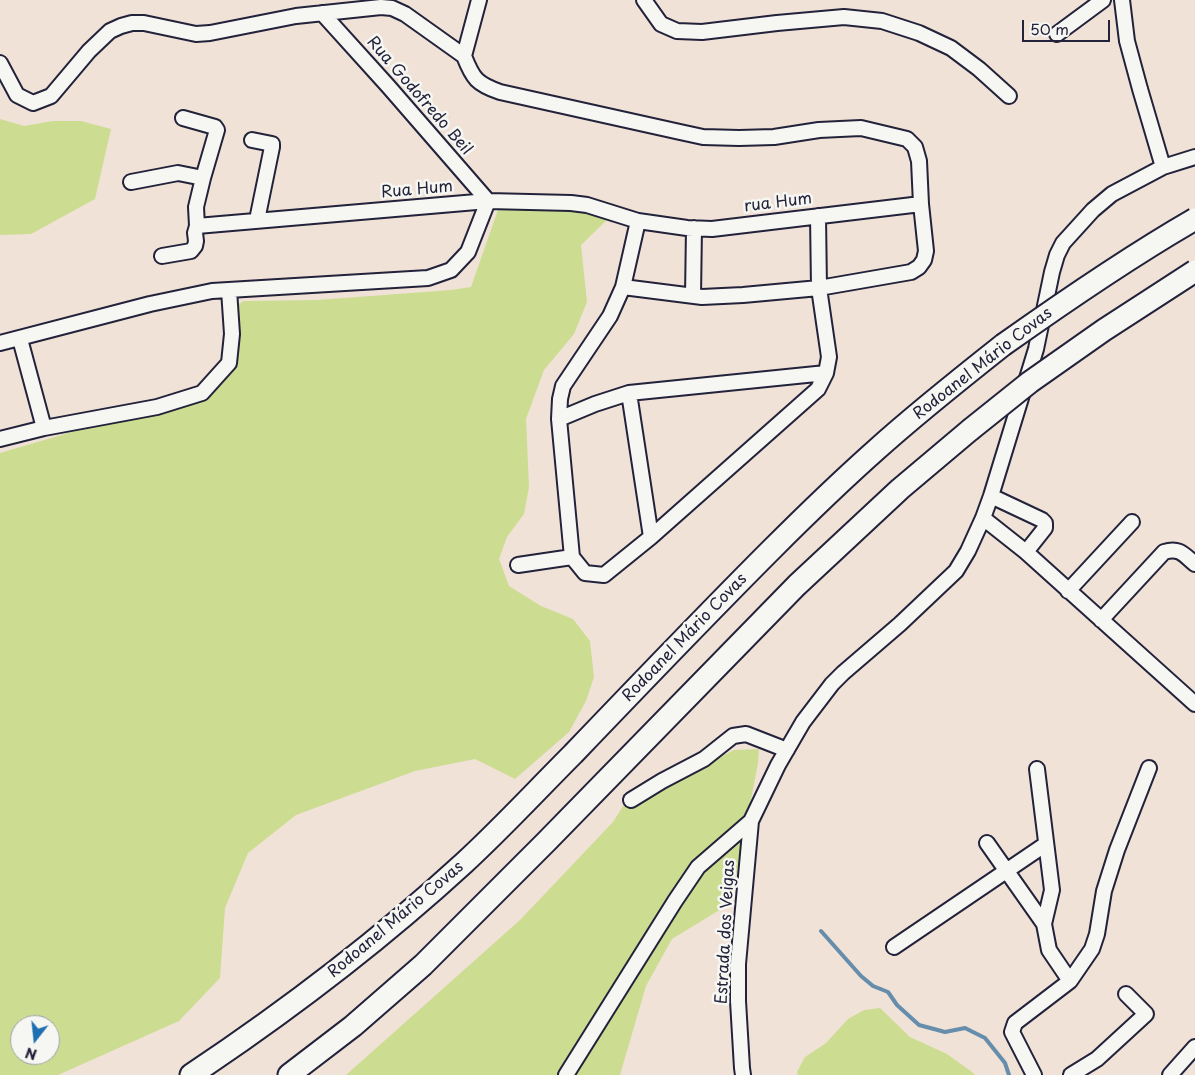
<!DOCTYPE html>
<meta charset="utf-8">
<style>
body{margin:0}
#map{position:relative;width:1195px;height:1075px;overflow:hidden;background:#f0e2d6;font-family:"Playpen Sans",sans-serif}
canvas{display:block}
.north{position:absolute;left:10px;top:1015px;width:50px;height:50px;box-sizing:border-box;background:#f6f6f2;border:1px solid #a1a1a9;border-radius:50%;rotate:196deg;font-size:14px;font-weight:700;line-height:20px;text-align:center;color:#22223b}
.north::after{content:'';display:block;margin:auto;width:18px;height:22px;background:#1f6fb2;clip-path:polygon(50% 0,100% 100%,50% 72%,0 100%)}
.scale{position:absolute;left:1022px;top:20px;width:88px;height:22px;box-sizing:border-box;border:2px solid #22223b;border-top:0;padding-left:6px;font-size:15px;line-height:18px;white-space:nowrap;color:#22223b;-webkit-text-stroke:4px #f6f6f2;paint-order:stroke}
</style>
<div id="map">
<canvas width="1195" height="1075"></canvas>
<div class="north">N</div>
<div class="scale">50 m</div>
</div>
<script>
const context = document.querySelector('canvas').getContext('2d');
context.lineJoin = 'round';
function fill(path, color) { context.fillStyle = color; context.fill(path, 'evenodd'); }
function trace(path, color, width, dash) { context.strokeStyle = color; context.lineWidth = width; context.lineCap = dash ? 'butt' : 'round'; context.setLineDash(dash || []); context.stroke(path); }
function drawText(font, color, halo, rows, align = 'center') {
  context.font = font + ' "Playpen Sans",sans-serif'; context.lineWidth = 5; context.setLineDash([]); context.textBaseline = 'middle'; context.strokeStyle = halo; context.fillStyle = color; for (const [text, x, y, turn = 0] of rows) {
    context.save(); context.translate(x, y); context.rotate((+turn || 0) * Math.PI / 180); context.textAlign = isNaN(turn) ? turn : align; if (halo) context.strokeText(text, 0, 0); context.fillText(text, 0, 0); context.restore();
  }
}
fill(new Path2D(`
 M0,119L24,126L53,121H81L111,129L95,199L31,234L0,235Z
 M500,204L570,205L611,216L581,245L587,302L574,334L544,370L526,419L529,487L524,514L507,537L499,559L509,586L541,606L573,619L590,641L594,677L586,701L569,732L515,779L475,759L415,771L296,815L248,853L225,908L220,978L179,1021L58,1075H0V453L150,409L202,393L229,363L230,309L244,301L317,300L451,290L471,287ZM20,1025H50V1055H20Z
 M759,749L758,763L731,903L672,939L646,986L620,1075H346L520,920L613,822L623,806L734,750Z
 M880,1008L910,1037L947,1054L972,1072L975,1075H798L797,1072L805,1057L826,1043L848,1019L864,1010Z`), '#ccdd92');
trace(new Path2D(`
 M821,931L861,976L873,986L888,992L897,1005L919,1025L945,1032L965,1028L985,1038L1005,1063L1009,1075`), '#668dab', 4);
const minor = new Path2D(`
 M644,0L661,24L677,31L702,32L777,23L844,17L882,21L919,33L951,48L979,69L1009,96
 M1122,0L1127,41L1140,89L1163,167
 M1057,34L1103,0
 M464,56C473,79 477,84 500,92L680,132L703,137L739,138L774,137L819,130L861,128L907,139L915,147L919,161L921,204L926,251L924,260L919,267L911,272L819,288L743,295L702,297L623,287
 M464,56L479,0
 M0,63L17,95L33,103L51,96L89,51L110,31L121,26L132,23H144L196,34L210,33L296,16L381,7L392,8L405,14L464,56
 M252,140L272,144V147L257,220
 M131,182L178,173L203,178L217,130L215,127L183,118
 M638,221L623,287L610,316L563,386L560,399L559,419L572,557L585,573L604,575L651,537L818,389L826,373L829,357L819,288L818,216
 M197,226L488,201L571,203L587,205L638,221L687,228L712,229L921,204
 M162,256L191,251L195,246L196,241L195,233L197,226L196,207L203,178
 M693,296L694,228
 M0,343L150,304L212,291L428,278L451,270L468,252L488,201L388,86L322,13
 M629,393L651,537
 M559,419L595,404L629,393L826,373
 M44,428L157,407L202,393L229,363L232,334L229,290
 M0,439L44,428L20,339
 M991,496L1042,520L1045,523V528L1026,552
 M983,518L1026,552L1195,704
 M518,565L572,557
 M1068,591L1132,522
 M1101,620L1164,552C1180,547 1184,555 1195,564
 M1037,769L1052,890L1044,924L1049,950L1070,981
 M631,800L662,781L704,759L733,736L746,734L787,750
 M987,843L1044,924
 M894,947L1046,844
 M566,1075L675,901L698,867L751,821L778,765L803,722L832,684L843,673L900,624L956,571L968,551L983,518L991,496L1036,349L1052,272L1057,255L1063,243L1093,210L1112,194L1163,167L1195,157
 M743,1075L742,1068L738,1001V964L751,821
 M1034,1075L1012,1032L1015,1023L1070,981L1092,949L1097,934L1104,891L1117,850L1149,768
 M1071,1075L1097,1059L1146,1014L1126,994
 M1170,1075L1195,1047`);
const highway = new Path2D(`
 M191,1075C287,1011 379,941 464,863C502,828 537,790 573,754C639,685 705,616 772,549C806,515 840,482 876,450C917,413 960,379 1003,345
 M289,1075L353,1026L423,965L547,841L797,585L900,489L970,430`);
trace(minor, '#22223b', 18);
trace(highway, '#22223b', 25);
trace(minor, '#f6f6f2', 14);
trace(highway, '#f6f6f2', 21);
const highwayBridge = new Path2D(`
 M1003,345C1065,301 1129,257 1195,219
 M970,430L1030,382L1104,330L1195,271`);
trace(highwayBridge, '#22223b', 25, []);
trace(highwayBridge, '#f6f6f2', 21);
drawText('16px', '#22223b', '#f6f6f2', [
 ["Rua Godofredo Beil",419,96,49],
 ["Rua Hum",417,190,-5],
 ["rua Hum",778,203,-7],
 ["Rodoanel Mário Covas",983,364,-38],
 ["Rodoanel Mário Covas",685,638,-46],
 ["Rodoanel Mário Covas",396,920,-40],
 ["Estrada dos Veigas",726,932,-87]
]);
</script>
